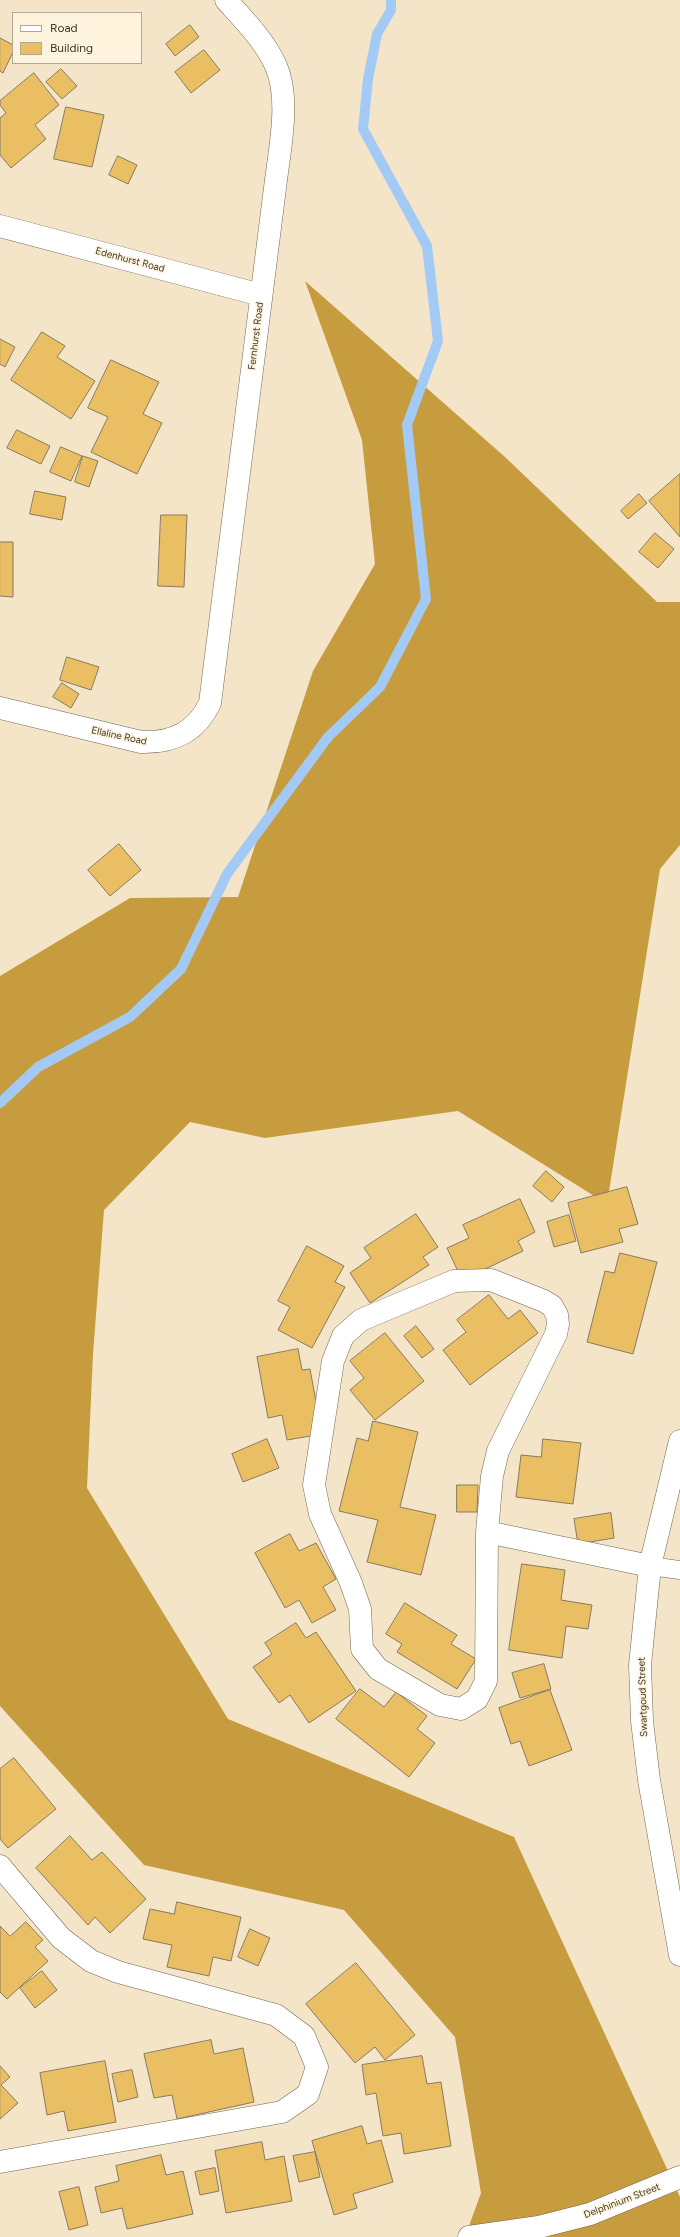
<!DOCTYPE html>
<style>
body{margin:0}
#map{position:relative;width:680px;height:2237px;overflow:hidden;background:#f4e5c9;font-family:Figtree,sans-serif}
canvas{display:block}
.legend{position:absolute;left:12px;top:12px;width:130px;height:52px;box-sizing:border-box;background:#fef3dc;border:1px solid #b1a896;margin:0;padding:5px 7px;list-style:none;font-size:12px;color:#3d372c}
.legend li{display:flex;align-items:center;gap:8px;height:20px}
.legend b{width:20px;border:1px solid #b1a896}
</style>
<div id="map">
<canvas width="680" height="2237"></canvas>
<ul class="legend">
<li><b style="height:5px;background:#fff"></b>Road</li>
<li><b style="height:11px;background:#eabe62"></b>Building</li>
</ul>
</div>
<script>
const context = document.querySelector('canvas').getContext('2d');
context.lineJoin = 'round';
function fill(path, color) { context.fillStyle = color; context.fill(path, 'evenodd'); }
function trace(path, color, width, dash) { context.strokeStyle = color; context.lineWidth = width; context.lineCap = dash ? 'butt' : 'round'; context.setLineDash(dash || []); context.stroke(path); }
function drawText(font, color, halo, rows, align = 'center') {
  context.font = font + ' Figtree,sans-serif'; context.lineWidth = 3; context.setLineDash([]); context.textBaseline = 'middle'; context.strokeStyle = halo; context.fillStyle = color; for (const [text, x, y, turn = 0] of rows) {
    context.save(); context.translate(x, y); context.rotate((+turn || 0) * Math.PI / 180); context.textAlign = isNaN(turn) ? turn : align; if (halo) context.strokeText(text, 0, 0); context.fillText(text, 0, 0); context.restore();
  }
}
fill(new Path2D(`
 M305,281L505,457L657,602H680V845L660,869L607,1204L458,1111L265,1138L190,1122L104,1210L93,1354L87,1488L228,1719L514,1837L680,2197V2237H465L481,2193L455,2037L344,1910L144,1865L0,1706V976L130,898L238,897L313,671L375,564L362,440Z`), '#c79c3e');
trace(new Path2D(`
 M0,1103L38,1067L130,1017L181,969L227,874L328,737L380,687L426,599L407,425L438,341L427,246L363,129L368,79L377,34L391,10V0`), '#a2caf4', 10);
const building = new Path2D(`
 M190,25L199,37L175,56L166,44Z
 M0,38L13,45V52L3,73L0,71Z
 M204,50L220,70L191,93L175,72Z
 M61,69L77,86L62,99L46,82Z
 M34,73L59,105L35,125L46,139L11,168L0,155V118L6,113L0,105V101Z
 M66,107L104,115L92,167L54,159Z
 M118,156L137,165L128,184L109,175Z
 M42,332L65,346L57,357L95,381L71,419L11,380Z
 M0,339L15,347L5,367L0,364Z
 M111,360L159,382L143,414L162,423L137,474L91,452L108,417L88,408Z
 M17,430L50,446L41,464L7,448Z
 M61,447L82,456L71,481L50,472Z
 M83,456L98,461L89,487L75,482Z
 M680,474V537L649,501Z
 M35,491L66,497L62,520L30,514Z
 M639,494L647,503L628,519L621,511Z
 M161,515H187L184,587L158,586Z
 M655,533L674,549L658,568L639,552Z
 M0,542H13V597L0,596Z
 M67,657L99,667L91,690L60,680Z
 M62,683L79,694L71,708L53,697Z
 M119,844L141,870L110,896L88,870Z
 M546,1171L564,1187L552,1202L533,1186Z
 M627,1187L638,1224L619,1229L623,1242L581,1253L568,1203Z
 M520,1199L535,1232L518,1241L523,1251L462,1280L447,1248L469,1238L463,1225Z
 M416,1214L438,1247L423,1257L429,1265L370,1303L350,1273L371,1258L364,1248Z
 M569,1215L576,1241L554,1247L547,1222Z
 M307,1246L344,1266L335,1282L345,1287L312,1348L278,1330L290,1307L278,1301Z
 M620,1253L657,1262L633,1354L587,1342L605,1271L614,1273Z
 M489,1295L508,1319L520,1310L538,1333L470,1385L443,1350L466,1332L457,1320Z
 M416,1326L434,1349L422,1358L404,1336Z
 M385,1333L424,1381L375,1420L350,1390L364,1378L350,1361Z
 M298,1349L302,1370L310,1369L322,1434L287,1440L282,1415L268,1418L257,1357Z
 M373,1421L418,1432L400,1507L436,1515L421,1575L367,1562L378,1520L339,1511L357,1438L368,1441Z
 M267,1439L279,1468L243,1482L232,1454Z
 M543,1439L581,1443L573,1504L516,1497L521,1455L541,1457Z
 M457,1485H478L477,1512H457Z
 M611,1513L614,1538L578,1544L574,1519Z
 M290,1534L299,1551L316,1543L336,1579L323,1587L336,1610L312,1623L299,1600L285,1608L255,1553Z
 M522,1564L565,1570L561,1600L592,1605L588,1629L566,1626L562,1658L509,1650Z
 M405,1603L457,1635L451,1644L476,1659L457,1689L397,1652L402,1644L386,1634Z
 M296,1623L306,1638L316,1632L356,1691L309,1723L290,1695L279,1703L253,1667L272,1654L265,1643Z
 M544,1664L551,1689L520,1698L512,1673Z
 M360,1689L384,1707L396,1692L427,1716L417,1729L435,1743L409,1777L336,1719Z
 M550,1690L572,1750L529,1766L520,1741L511,1744L499,1708Z
 M14,1758L56,1809L8,1848L0,1839V1769Z
 M70,1836L92,1860L102,1852L146,1899L110,1933L95,1917L88,1925L36,1868Z
 M177,1902L241,1917L231,1961L213,1957L209,1976L167,1967L172,1945L143,1939L150,1909L174,1914Z
 M26,1922L43,1940L35,1947L48,1961L7,1999L0,1992V1926L10,1936Z
 M250,1929L270,1938L258,1966L238,1957Z
 M356,1963L415,2035L385,2060L375,2047L355,2063L306,2004Z
 M42,1971L57,1990L35,2008L20,1988Z
 M211,2040L214,2054L243,2048L254,2102L177,2119L172,2095L154,2098L144,2054Z
 M422,2056L427,2084L441,2082L451,2146L404,2154L401,2133L383,2136L376,2093L366,2095L362,2065Z
 M105,2061L116,2122L68,2131L64,2111L47,2115L40,2073Z
 M0,2066L10,2077L1,2085L18,2103L0,2119Z
 M132,2070L138,2097L118,2102L112,2074Z
 M362,2126L367,2144L381,2140L393,2182L353,2194L357,2208L334,2215L312,2141Z
 M262,2142L265,2160L284,2156L292,2201L226,2213L215,2151Z
 M315,2152L320,2177L299,2182L293,2156Z
 M161,2155L166,2175L183,2171L193,2214L127,2229L122,2208L101,2213L95,2187L119,2181L116,2166Z
 M215,2168L219,2191L200,2195L195,2172Z
 M79,2187L88,2225L69,2230L59,2192Z`);
fill(building, '#eabe62');
trace(building, '#877a61', 1);
const service = new Path2D(`
 M650,1566L680,1570`);
const minor = new Path2D(`
 M0,226L261,295
 M0,708L141,742C172,743 196,733 210,703L275,188C279,152 291,100 276,66C265,41 244,20 226,0
 M487,1532L486,1681L477,1699L461,1709L440,1705L378,1669L362,1649L360,1609L351,1583L320,1514L314,1485L333,1361L343,1336L361,1320L454,1281L491,1280L544,1301L552,1306L557,1315L558,1324L556,1334L498,1451L492,1476L487,1532L650,1566
 M0,1866L61,1938L91,1961L118,1972L276,2015L304,2036L317,2067L308,2094L282,2112L0,2162`);
const tertiary = new Path2D(`
 M680,1441L650,1566L640,1665L642,1721L649,1780L680,1955
 M469,2237L539,2227L590,2214L680,2177`);
trace(service, '#73664e', 19);
trace(minor, '#73664e', 23);
trace(tertiary, '#73664e', 23);
trace(service, '#fff', 18);
trace(minor, '#fff', 22);
trace(tertiary, '#fff', 22);
drawText('10px', '#3d372c', '#fef3dc', [
 ["Edenhurst Road",130,260,15],
 ["Fernhurst Road",256,336,-83],
 ["Ellaline Road",119,736,12],
 ["Swartgoud Street",643,1697,-92],
 ["Delphinium Street",622,2201,-21]
]);
</script>
